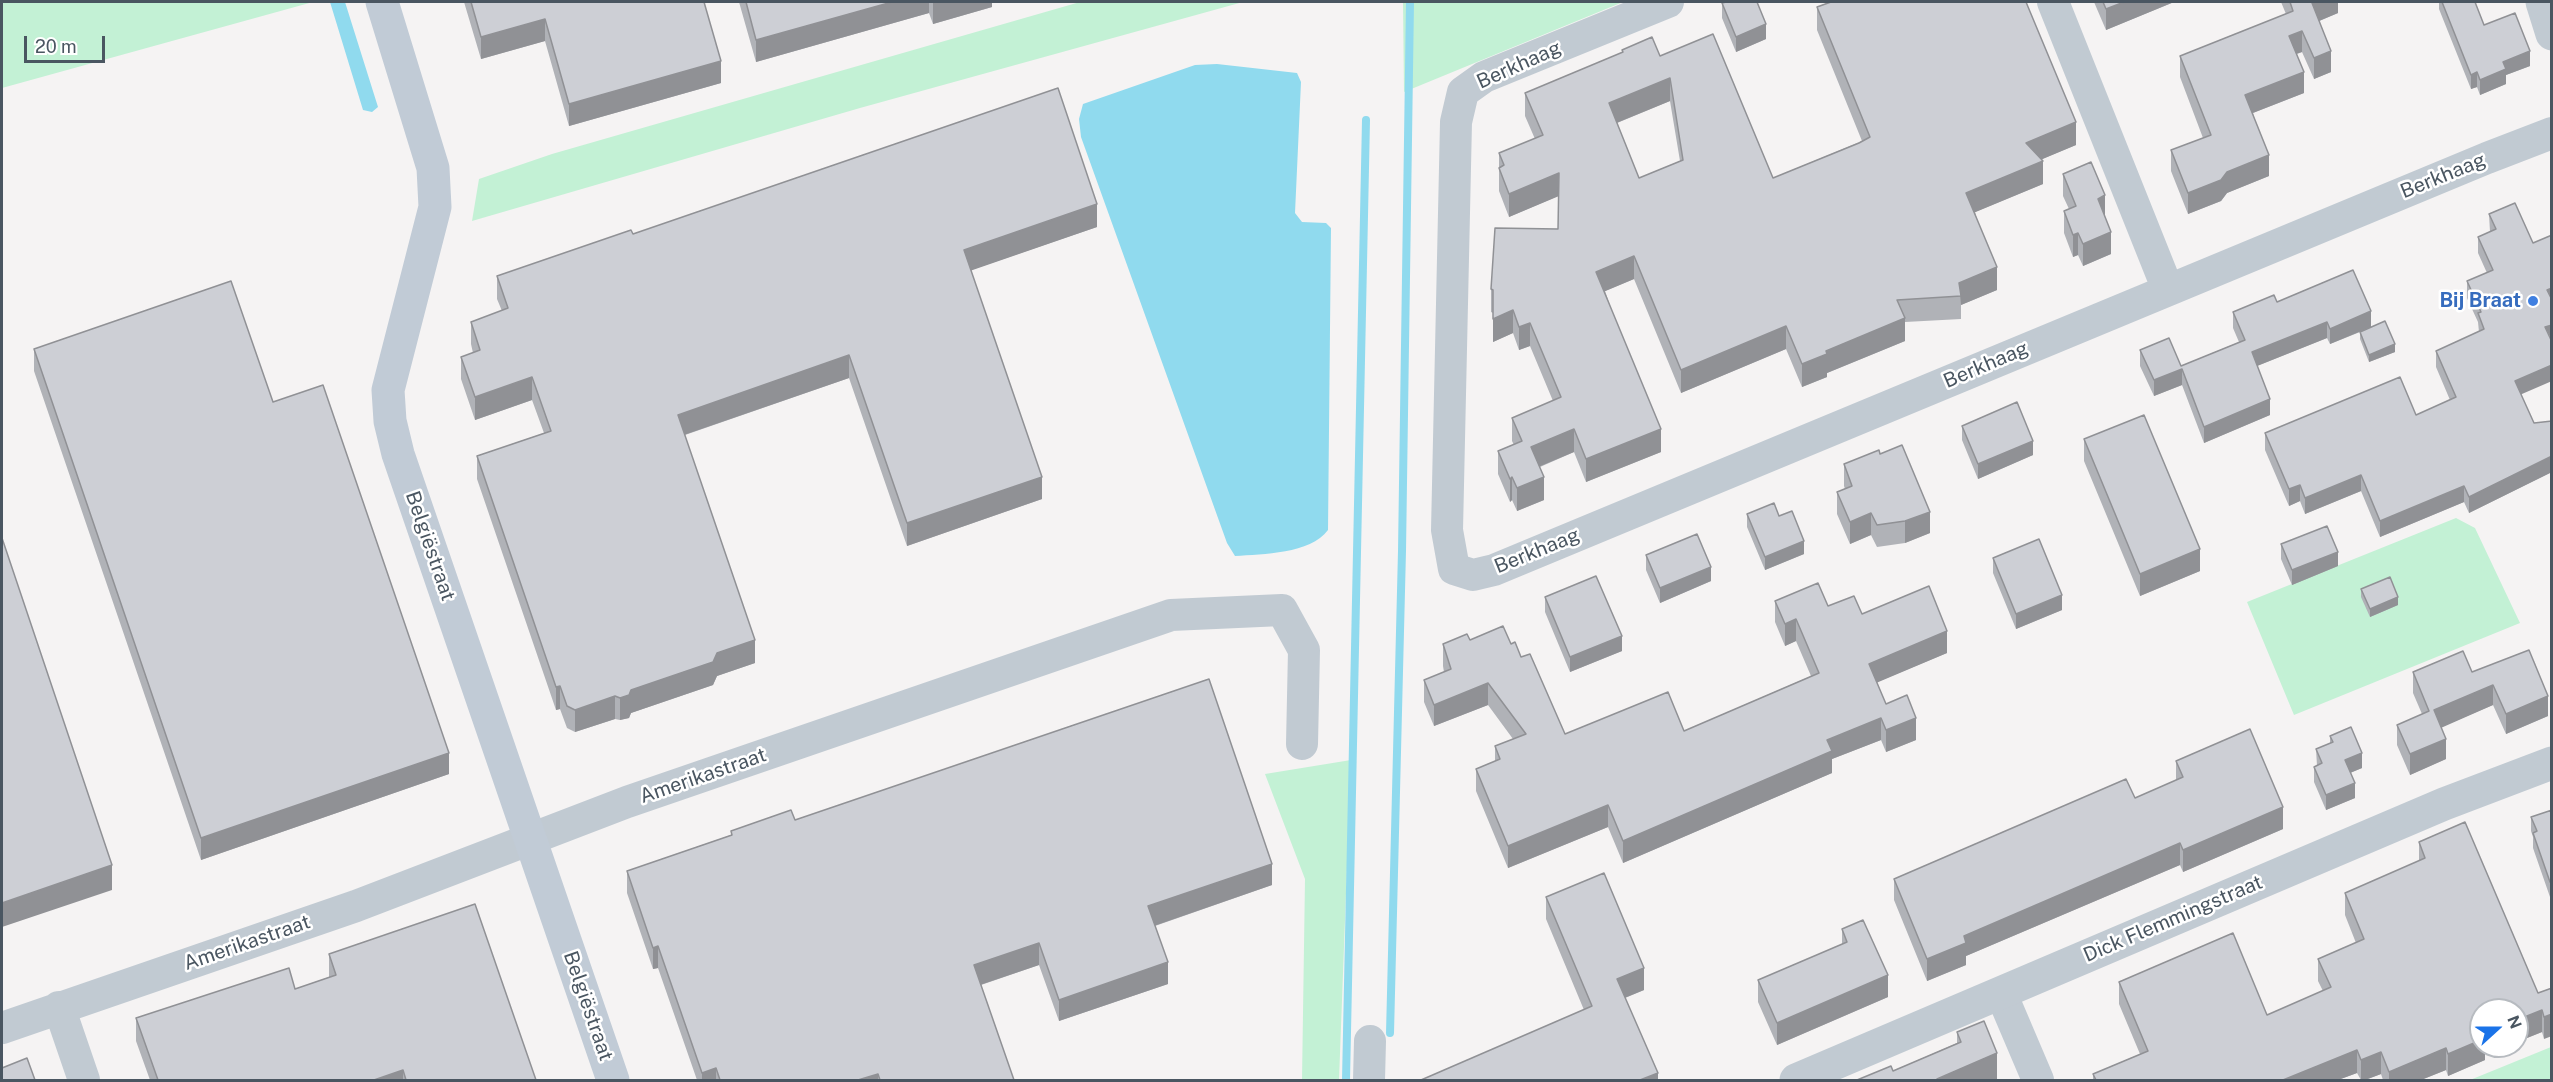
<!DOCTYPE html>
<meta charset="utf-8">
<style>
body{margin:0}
#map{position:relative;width:2553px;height:1082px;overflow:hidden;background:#f5f3f3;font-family:"Public Sans",sans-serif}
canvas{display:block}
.frame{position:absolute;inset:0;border:3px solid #4a5661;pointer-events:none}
.north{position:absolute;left:2469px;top:998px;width:60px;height:60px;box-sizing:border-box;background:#fff;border:2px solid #b7bbc0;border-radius:50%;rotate:69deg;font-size:16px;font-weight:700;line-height:24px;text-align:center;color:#4a5661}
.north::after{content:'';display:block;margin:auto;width:21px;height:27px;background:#1a73e8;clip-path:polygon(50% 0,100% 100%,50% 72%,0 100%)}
.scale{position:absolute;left:24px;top:36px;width:81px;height:27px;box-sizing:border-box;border:3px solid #4a5661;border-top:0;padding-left:8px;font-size:18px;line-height:21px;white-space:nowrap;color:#4a5661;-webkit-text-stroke:4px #fff;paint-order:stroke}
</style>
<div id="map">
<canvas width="2553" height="1082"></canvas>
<div class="frame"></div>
<div class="north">N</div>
<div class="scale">20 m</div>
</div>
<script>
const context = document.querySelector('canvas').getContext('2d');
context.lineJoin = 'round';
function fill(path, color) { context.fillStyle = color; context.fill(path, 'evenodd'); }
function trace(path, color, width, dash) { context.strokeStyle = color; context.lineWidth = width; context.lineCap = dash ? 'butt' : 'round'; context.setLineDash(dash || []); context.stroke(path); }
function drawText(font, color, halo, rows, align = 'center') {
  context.font = font + ' "Public Sans",sans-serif'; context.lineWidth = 5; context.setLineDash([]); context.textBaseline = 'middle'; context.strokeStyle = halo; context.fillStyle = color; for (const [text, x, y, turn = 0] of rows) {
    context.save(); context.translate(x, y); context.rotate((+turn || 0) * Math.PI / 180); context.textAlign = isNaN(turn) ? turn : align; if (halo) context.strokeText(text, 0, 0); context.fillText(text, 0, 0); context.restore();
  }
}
fill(new Path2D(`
 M2,2H313L2,88Z
 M1080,2H1243L860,108L472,221L479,179L552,154Z
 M1403,2H1623L1404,92Z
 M2456,518L2475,528L2520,623L2294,715L2247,602Z
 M1351,760L1339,1080H1302L1305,879L1265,774Z
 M2551,1047V1080H2470Z`), '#c3f1d5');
fill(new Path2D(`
 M330,2H345L378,107L372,112L363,110Z
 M1217,64L1297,73L1301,82L1295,213L1302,222L1326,223L1331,228L1328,530C1310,554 1263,554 1235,556L1227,543L1081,137L1079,119L1083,104L1195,65Z`), '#90daee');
trace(new Path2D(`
 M1390,1033L1402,551L1410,2
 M1346,1080L1366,120`), '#90daee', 8);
trace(new Path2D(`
 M1668,2L1484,77L1463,92L1456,122L1447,530L1454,569L1473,575L1494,570L2487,158L2552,133
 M2053,2L2168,290
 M2001,993L2038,1080
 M59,1007L84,1080
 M2,1028L356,906L627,802L1171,615L1282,610L1304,650L1302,744
 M1369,1080L1370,1041`), '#c1cad2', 32);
trace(new Path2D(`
 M2542,2L2552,34
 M1796,1080L2444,804L2552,763`), '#c1cad2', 33);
trace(new Path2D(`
 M382,2L433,168L435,207L388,390L390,421L398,454L613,1080`), '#c1cbd6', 33);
fill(new Path2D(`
 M464,2H704L721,83L569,126L545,41L481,59Z
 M739,2H992V7L933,24L929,13L756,62Z
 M1827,2H2026L2076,145L2042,159L2043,184L1975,212L1997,290L1961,305V319L1905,322V341L1827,373V377L1802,387L1786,349L1681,393L1634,279L1605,291L1661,452L1586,482L1574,452L1540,467L1544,500L1517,511L1512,500L1510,502L1498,474V451L1514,445L1512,441V418L1553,401L1530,346L1519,350L1513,333L1493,342V313L1491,312V289L1558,229V196L1509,217L1499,191V153L1535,139L1525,116V93L1622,53V50L1660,56L1773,178L1862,141L1817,30V7L1827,3ZM1670,101L1680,161L1639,178L1617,123Z
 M2094,2H2174L2106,30Z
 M2281,2H2338V13L2319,21L2331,72L2314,79L2302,52L2297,54L2304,93L2253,113L2269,176L2227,193L2221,201L2188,214L2171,171V150L2203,138L2180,77V56L2286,14Z
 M2439,2H2475L2484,25L2530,66L2506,75V84L2480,95L2477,87L2471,89L2439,9Z
 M1722,3L1766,39L1736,52L1722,18Z
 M2063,174L2105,217L2111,254L2083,266L2078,255L2073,257L2064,233V211L2069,209L2063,196Z
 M2515,203L2521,395L2534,423L2552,421V472L2469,513L2464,502L2380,537L2361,491L2305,514L2300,501L2289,506L2265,450V433L2416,415L2450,400L2436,367V351L2479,332L2478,322L2467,298V281L2487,273L2478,253V237L2490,232L2489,214Z
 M1097,227L971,270L1042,499L907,546L849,378L685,435L755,663L717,676L713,685L631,713L629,718L620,720L615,719L575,732L567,728L560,709L556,710L477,479V456L544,433L532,400L475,420L461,379V357L473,353L471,344V322L502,311L497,299V276L633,234Z
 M2277,302L2371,327L2395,352L2369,362L2360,339V332L2330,344L2327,338L2257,366L2270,415L2204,443L2182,385L2154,396L2140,366V350L2181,366L2239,342L2233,328V312Z
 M34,349L273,402L449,774L201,860L34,371Z
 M1962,426L2033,455L1978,479L1962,440Z
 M2084,439L2200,571L2140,596L2084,461Z
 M1880,454L1930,533L1905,543L1877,547L1871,535L1850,544L1837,514V492L1845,489L1844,486V464Z
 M1747,514L1779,516L1804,554L1765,570L1747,527Z
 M2281,544L2338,566L2292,585L2281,559Z
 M1646,555L1711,581L1660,603L1646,570Z
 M1993,558L2062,610L2016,629L1993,573Z
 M2361,589L2398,605L2370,617L2361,597Z
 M1545,597L1622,651L1570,672L1545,612Z
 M1775,601L1828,606L1862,614L1947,653L1877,682L1886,704L1916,740L1886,752L1881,740L1832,759V773L1623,863L1608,827L1508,868L1476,791V769L1495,761V746L1513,739L1488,705L1434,726L1424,702V680L1444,672L1443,666V644L1470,640L1511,644L1521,657L1565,734L1684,731L1811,676L1796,641L1785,646L1775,622Z
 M2413,672H2472L2548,716L2506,734L2493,705L2441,727L2446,759L2410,775L2397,745V725L2422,714L2413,693Z
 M2330,736L2362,768L2350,773L2355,798L2326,810L2314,782V767L2317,766L2316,749L2330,744Z
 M2176,761L2283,829L2183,872L2180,865L1966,956V965L1927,981L1894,900V879L2135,798L2176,780Z
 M2552,810L2550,897L2533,848V837L2531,831V817Z
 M795,820L1272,885L1155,926L1168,984L1059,1021L1039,965L981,985L1014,1080H697L658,968L653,969L627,893V871L731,835V831Z
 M2419,842L2538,993L2552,988L2544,1039L2542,1032L2517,1042V1010L2485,1054V1060L2448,1076L2446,1070L2421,1080H2383L2381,1074L2365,1080H2361L2357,1073L2338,1080H2093V1074L2140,1054L2119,1004V982L2267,1015L2323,991L2318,981V959L2356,943L2345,915V893L2419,861Z
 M1546,897L1644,990L1625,998L1658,1080L1584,1010L1546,919Z
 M1842,929L1888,997L1777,1045L1758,1002V980L1842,945Z
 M329,954L536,1080H150L136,1041V1018L295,989L329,977Z
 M1957,1032L1997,1080L1893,1071L1957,1043Z`), '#b0b2b7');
fill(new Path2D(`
 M892,2H929V13L756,62V40Z
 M933,2H992V7L933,24Z
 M2124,2H2174L2106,30V9Z
 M2316,2H2338V13L2312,24V3Z
 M545,19V41L481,59V37Z
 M1766,24V39L1736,52V37Z
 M2302,31V52L2289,56V36Z
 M2331,51V72L2314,79V58Z
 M2530,51V66L2506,75V84L2480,95V80L2503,62Z
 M721,61V83L569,126V104Z
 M2304,72V93L2245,116V95Z
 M2477,72V87L2471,89V75Z
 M1670,78V101L1609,126V103Z
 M2076,122V145L2026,166V143Z
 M2269,155V176L2227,193L2221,201L2188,214V193L2227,172Z
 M2043,161V184L1966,216V193Z
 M1559,173V196L1509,217V194Z
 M2105,195V217L2098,199Z
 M1097,204V227L964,273V250Z
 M2111,232V254L2083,266V244Z
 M2078,233V255L2073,257V235Z
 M1634,256V279L1596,295V272Z
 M1997,267V290L1961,305L1959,283Z
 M2552,288V304L2547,290Z
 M1513,310V333L1493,342V319Z
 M2371,311V327L2330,344V329Z
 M1905,318V341L1827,373V377L1802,387V364L1826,351Z
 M2327,322V338L2252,368V352Z
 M1530,323V346L1519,350V327Z
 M2552,325V341L2545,327Z
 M1786,326V349L1681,393V370Z
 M2395,344V352L2369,362V355Z
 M849,355V378L678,437V415Z
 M2552,365V381L2515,397V381Z
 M2182,369V385L2154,396V380Z
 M532,377V400L475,420V397Z
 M2270,399V415L2204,443V427Z
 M1574,429V452L1531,470V447Z
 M1661,429V452L1586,482V459Z
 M2033,441V455L1978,479V464Z
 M2552,456V472L2469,513V497Z
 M2361,475V491L2305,514V498Z
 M1042,477V499L907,546V523Z
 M1512,477V500L1510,502V479Z
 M1544,477V500L1517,511V488Z
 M2300,485V501L2289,506V489Z
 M2464,486V502L2380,537V521Z
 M1930,512V533L1905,543V521Z
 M1871,513V535L1850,544V522Z
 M1804,541V554L1765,570V557Z
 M2200,549V571L2140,596V574Z
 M2338,552V566L2292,585V570Z
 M1711,567V581L1660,603V588Z
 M2062,595V610L2016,629V614Z
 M2398,597V605L2370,617V609Z
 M1796,619V641L1785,646V624Z
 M1947,631V653L1869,686V664Z
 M1622,636V651L1570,672V657Z
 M755,640V663L717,676L713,685L631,713L629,718L620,720V698L631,690L717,653Z
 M1488,683V705L1434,726V705Z
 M2493,685V705L2434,731V710Z
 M560,686V709L556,710V687Z
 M615,696V719L575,732V710Z
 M2548,696V716L2506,734V714Z
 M1881,718V740L1832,759V773L1623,863V841L1827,740Z
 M1916,718V740L1886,752V730Z
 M2446,739V759L2410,775V754Z
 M449,753V774L201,860V838Z
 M2362,753V768L2345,775V760Z
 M2355,783V798L2326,810V795Z
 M1608,805V827L1508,868V846Z
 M2283,807V829L2183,872V850Z
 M2180,843V865L1966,956V965L1927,981V959L1964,936Z
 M1272,864V885L1148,928V906Z
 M112,865V890L2,927V903Z
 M2550,882H2552V897H2550Z
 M1039,943V965L974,987V965Z
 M658,946V968L653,969V948Z
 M1168,962V984L1059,1021V1000Z
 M1644,968V990L1617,1001V979Z
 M1888,975V997L1777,1045V1023Z
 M2542,1010V1032L2517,1042V1020Z
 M2552,1014V1036L2544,1039V1017Z
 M2481,1040V1046H2506L2485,1054V1060L2448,1076V1054Z
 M2446,1048V1070L2421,1080H2389V1072Z
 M2357,1050V1073L2338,1080H2283Z
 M2381,1052V1074L2365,1080H2361V1060Z
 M1997,1053V1080H1937V1079Z
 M716,1068V1080H702V1073Z
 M403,1070V1080H374Z
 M1658,1073V1080H1640Z
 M878,1074V1080H858Z`), '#909195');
const building = new Path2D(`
 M471,2H704L721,61L569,104L545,19L481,37Z
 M746,2H892L756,40Z
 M1726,2H1757L1766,24L1736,37L1722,3Z
 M1831,2H2026L2076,122L2026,143L2043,161L1966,193L1997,267L1959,283L1961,296L1897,300L1905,318L1826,351L1827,354L1802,364L1786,326L1681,370L1634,256L1596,272L1661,429L1586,459L1574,429L1531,447L1544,477L1517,488L1512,477L1510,479L1498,451L1522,441L1512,418L1561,397L1530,323L1519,327L1513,310L1493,319V290L1491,289L1495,228L1558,229L1559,173L1509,194L1499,168L1504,165L1499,153L1543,135L1525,93L1623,52L1622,50L1652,37L1660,56L1713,34L1773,178L1859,143L1870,137L1817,7ZM1670,78L1683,160L1639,178L1609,103Z
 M2103,2H2124L2106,9Z
 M2290,2H2316L2312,3L2331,51L2314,58L2302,31L2289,36L2304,72L2245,95L2269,155L2227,172L2221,180L2188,193L2171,150L2211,135L2180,56L2293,11Z
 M2442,2H2475L2484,25L2515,13L2530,51L2503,62L2506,69L2480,80L2477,72L2471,75Z
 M1058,88L1097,204L964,250L1042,477L907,523L849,355L678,415L755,640L717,653L713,662L631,690L629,695L620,698L615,696L575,710L567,706L560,686L556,687L477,456L551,431L532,377L475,397L461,357L480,350L471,322L508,308L497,276L631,230L633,234Z
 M2091,162L2105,195L2098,199L2111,232L2083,244L2078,233L2073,235L2064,211L2076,206L2063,174Z
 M2515,203L2533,243L2552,235V288L2547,290L2552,300V325L2545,327L2552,342V365L2515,381L2534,423L2552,421V456L2469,497L2464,486L2380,521L2361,475L2305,498L2300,485L2289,489L2265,433L2400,377L2416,415L2456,397L2436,351L2484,329L2478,313L2481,312L2467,281L2493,270L2478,237L2496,229L2489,214Z
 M2353,270L2371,311L2330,329L2327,322L2252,352L2270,399L2204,427L2182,369L2154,380L2140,350L2169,338L2181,366L2245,340L2233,312L2274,295L2277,302Z
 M231,281L273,402L323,385L449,753L201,838L34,349Z
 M2385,321L2395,344L2369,355L2360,332Z
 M2017,402L2033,441L1978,464L1962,426Z
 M2144,415L2200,549L2140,574L2084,439Z
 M1902,445L1930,512L1905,521L1877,525L1871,513L1850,522L1837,492L1852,486L1844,464L1879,450L1880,454Z
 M1774,503L1779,516L1792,511L1804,541L1765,557L1747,514Z
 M2327,526L2338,552L2292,570L2281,544Z
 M1697,534L1711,567L1660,588L1646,555Z
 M2,538L112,865L2,903Z
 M2039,539L2062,595L2016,614L1993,558Z
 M1596,576L1622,636L1570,657L1545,597Z
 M2390,577L2398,597L2370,609L2361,589Z
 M1818,583L1828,606L1854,596L1862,614L1929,586L1947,631L1869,664L1886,704L1907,695L1916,718L1886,730L1881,718L1827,740L1832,751L1623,841L1608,805L1508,846L1476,769L1500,759L1495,746L1526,734L1488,683L1434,705L1424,680L1451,669L1443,644L1467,634L1470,640L1503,626L1511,644L1515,642L1521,657L1530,654L1565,734L1668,692L1684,731L1819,673L1796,619L1785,624L1775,601Z
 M2529,650L2548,696L2506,714L2493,685L2434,710L2446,739L2410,754L2397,725L2429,711L2413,672L2463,651L2472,672Z
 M1209,679L1272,864L1148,906L1168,962L1059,1000L1039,943L974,965L1014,1080H880L878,1074L858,1080H720L716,1068L702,1073L658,946L653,948L627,871L732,835L731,831L791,810L795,820Z
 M2351,727L2362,753L2345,760L2355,783L2326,795L2314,767L2322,763L2316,749L2333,742L2330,736Z
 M2250,729L2283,807L2183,850L2180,843L1964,936L1966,943L1927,959L1894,879L2126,779L2135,798L2183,777L2176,761Z
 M2552,810V882H2550L2533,833L2537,831L2531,817Z
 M2465,822L2538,993L2552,988V1014L2544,1017L2542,1010L2517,1020V1010H2481V1040L2448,1054L2446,1048L2389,1072L2381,1052L2361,1060L2357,1050L2283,1080H2096L2093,1074L2148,1051L2119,982L2233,933L2267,1015L2331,987L2318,959L2364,939L2345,893L2425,858L2419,842Z
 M1604,873L1644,968L1617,979L1658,1073L1640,1080H1421L1592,1006L1546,897Z
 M475,904L536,1080H406L403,1070L374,1080H158L136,1018L289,968L295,989L336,975L329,954Z
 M1863,920L1888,975L1777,1023L1758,980L1847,942L1842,929Z
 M1984,1021L1997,1053L1937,1079L1938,1080H1857L1891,1066L1893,1071L1961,1042L1957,1032Z
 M27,1058L35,1080H2V1068Z`);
fill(building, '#cdcfd5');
trace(building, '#909195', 1.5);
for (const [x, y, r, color] of [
 [2533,301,6,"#3f7fe0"]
]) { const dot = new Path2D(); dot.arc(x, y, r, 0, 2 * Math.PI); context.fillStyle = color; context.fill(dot); trace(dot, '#fff', 2); }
drawText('20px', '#4a5661', '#fff', [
 ["Berkhaag",1519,65,-24],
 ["Berkhaag",2443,176,-22],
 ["Berkhaag",1986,365,-23],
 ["Belgiëstraat",430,546,71],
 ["Berkhaag",1537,551,-22],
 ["Amerikastraat",703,776,-19],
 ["Dick Flemmingstraat",2173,919,-23],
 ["Amerikastraat",247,943,-19],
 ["Belgiëstraat",588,1006,71]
]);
drawText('bold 20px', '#366cbe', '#fff', [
 ["Bij Braat",2521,301]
], 'right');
</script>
